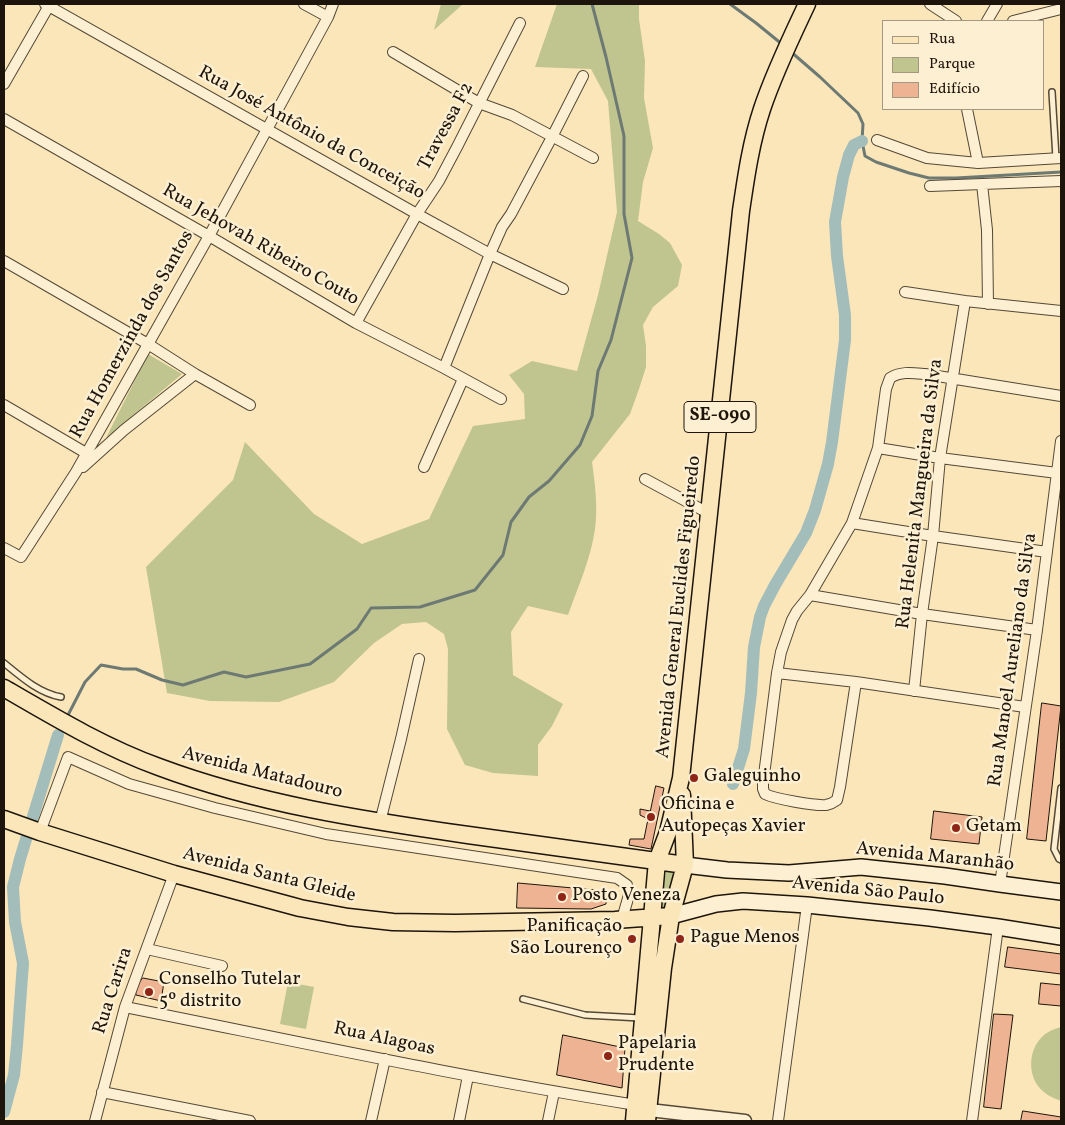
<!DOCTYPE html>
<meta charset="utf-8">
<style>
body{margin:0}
#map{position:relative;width:1065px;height:1125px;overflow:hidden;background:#fbe6ba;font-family:Vollkorn,serif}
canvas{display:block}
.frame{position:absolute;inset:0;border:5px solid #1d150b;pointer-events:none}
.legend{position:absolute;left:882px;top:20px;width:162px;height:90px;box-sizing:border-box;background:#fcefd2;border:1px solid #a39882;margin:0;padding:6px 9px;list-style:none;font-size:15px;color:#1d150b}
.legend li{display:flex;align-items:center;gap:10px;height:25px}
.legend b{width:25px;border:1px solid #a39882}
</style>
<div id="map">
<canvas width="1065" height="1125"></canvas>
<div class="frame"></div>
<ul class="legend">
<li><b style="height:6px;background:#fbe6ba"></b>Rua</li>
<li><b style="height:14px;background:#c0c48f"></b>Parque</li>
<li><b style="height:14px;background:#eeb392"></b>Edifício</li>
</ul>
</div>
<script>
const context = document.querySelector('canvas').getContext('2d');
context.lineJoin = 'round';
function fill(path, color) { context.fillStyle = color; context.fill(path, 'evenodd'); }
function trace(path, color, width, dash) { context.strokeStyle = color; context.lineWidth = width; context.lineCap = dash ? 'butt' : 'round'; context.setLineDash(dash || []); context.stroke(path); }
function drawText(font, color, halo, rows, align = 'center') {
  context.font = font + ' Vollkorn,serif'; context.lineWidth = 5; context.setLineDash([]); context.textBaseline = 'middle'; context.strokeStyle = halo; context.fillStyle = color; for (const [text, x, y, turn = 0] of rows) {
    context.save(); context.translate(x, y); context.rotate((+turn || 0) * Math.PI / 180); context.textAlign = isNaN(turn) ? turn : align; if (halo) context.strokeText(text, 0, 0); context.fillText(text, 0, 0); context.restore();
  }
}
fill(new Path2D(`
 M441,4H463L434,30Z
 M557,4H639V19L645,61L644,98L653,148L643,182L638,221L659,234L670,243L682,265L678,286L653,307L643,325L646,346V367L639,389L630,414L592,462C595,484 598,507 595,529C591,558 578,587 568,615L528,606L511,632L513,675L563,704L552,726L538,745V776L493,773L465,765L447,729L448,649L444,634L426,622L402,624L374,643L334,682L279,702L210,701L167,693L146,567L233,480L245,442L314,514L362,544L429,519L473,426L525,419L524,394L509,375L532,361L577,371L598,295L617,212L608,101L591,69L535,67Z
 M148,354L182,374L106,438Z
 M667,866L679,868L668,910H659Z
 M288,982L314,987L306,1029L280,1024Z
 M1061,1027V1101C1053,1098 1044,1094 1038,1086C1028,1072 1029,1051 1041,1038C1046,1032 1054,1029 1061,1027Z`), '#c0c48f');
trace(new Path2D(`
 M730,4L756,23L783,45
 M790,51L820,77L858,113L863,124L862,141L865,156L876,162L909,173L929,178H956L1061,172
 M66,719L85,682L101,665L123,669H136L162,680L183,685L224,672L246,677L310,664L357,629L371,608L420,607L475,590L503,555L511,522L529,497L549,481L580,445L592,416L598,371L611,340L632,258L624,214V136L606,57L592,4
 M58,735L62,727`), '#6d7a74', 3);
trace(new Path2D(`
 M733,784L744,749L751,693L754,647L760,617L764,606L775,585L806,533L815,510L828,464L832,442L845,340V315L837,256L835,222L843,177L849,155L854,145L862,141
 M4,1112L14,1075L17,1045L23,963L15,922L13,887L20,859L58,735`), '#a3bdba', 12);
const building = new Path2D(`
 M1042,703L1061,706L1046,841L1027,839Z
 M656,786L664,788L651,849L629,845L630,839H644L648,819L640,815V809L650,811Z
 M934,811L982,817L979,844L931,839Z
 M518,883L606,891V904L591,909L517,908Z
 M1008,947L1061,954V974L1005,967Z
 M143,978L164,982L161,1001L136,995L135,989Z
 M1041,983L1061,985V1006L1039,1004Z
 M994,1014L1013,1015L1001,1109L984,1107Z
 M563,1035L625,1048L622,1088L557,1075Z
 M1023,1111L1061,1117V1121H1021Z`);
fill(building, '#eeb392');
trace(building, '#1d150b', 1);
const service = new Path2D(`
 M1052,92L1056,158
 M4,663C21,677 39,693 61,697
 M1061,788L1054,849L1059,859L1061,860
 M523,999L585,1015L640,1018`);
const minor = new Path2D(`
 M45,4L417,214L490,254L563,289
 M304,4L328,17
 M930,4L956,21
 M987,21L997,4
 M1013,21L1061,9
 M393,52L479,103L512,115L593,158
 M4,84L50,4
 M967,109L978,163
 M4,119L209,236L356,323L444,368L501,399
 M877,140L927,158L978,163L1061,158
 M982,184L987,230L988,304
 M930,186L1061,181
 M4,261L148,344L195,374L250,405
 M905,292L965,301L1061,311
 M356,323L417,214L439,181L457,147L520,23
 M444,368L490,254L502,227L511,214L552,137L583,76
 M4,405L86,453
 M878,448L940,458L1057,473
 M83,467L124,430L195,374
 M424,467L463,379
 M645,479L710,514
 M852,523L933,536L1047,552
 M4,548L21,557L76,472L209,236L328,17L333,4
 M810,595L922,614L1037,630
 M777,673L856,682L1025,707
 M856,682L840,787L837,800C833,803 831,804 826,805C815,806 775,799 765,794L763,789V783L777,673L781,652L792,620L797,611L810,595L852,523L878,448L886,389L890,378C901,371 913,373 925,374L1061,396
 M914,691L922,614L933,536L940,458L965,301
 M380,822L401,739L419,659
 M40,832L68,757L129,784L215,808L326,834L617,878L627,885L629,895L622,919
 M1000,884L1037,630L1061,441
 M147,949L222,966
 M125,1007C295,1041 465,1078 636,1105
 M102,1092L250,1121
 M95,1121L125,1007L174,874
 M371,1121L385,1059
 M459,1121L468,1076
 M548,1121L554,1092
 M778,1121L807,905
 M972,1121L998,927`);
const tertiary = new Path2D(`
 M649,1110L745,1121`);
const secondary = new Path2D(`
 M685,865L727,870L789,873L861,867L945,876L1000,884L1061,892
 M671,916L716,904L743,901L807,905L930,918L998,927L1061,937`);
const primary = new Path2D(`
 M4,688C54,717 104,747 159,767C258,804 363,820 468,835C541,845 613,855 685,865
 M4,819L40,832L174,874L300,908L348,917L393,922L455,923L615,920L671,916
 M634,1121L657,861L668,832L681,778L741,211C746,177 751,142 762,109C774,73 791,38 807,4
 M647,1121L663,968L671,916L685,865L682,795`);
trace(service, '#544937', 8);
trace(minor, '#544937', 12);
trace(tertiary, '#544937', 15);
trace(secondary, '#1d150b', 18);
trace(primary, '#1d150b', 19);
trace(service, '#fcefd2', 5);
trace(minor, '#fcefd2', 10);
trace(tertiary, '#fcefd2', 12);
trace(secondary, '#fcefd2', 15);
trace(primary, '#fbe6ba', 16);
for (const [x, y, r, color] of [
 [694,778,5,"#8f2418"],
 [651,817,5,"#8f2418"],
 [956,828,5,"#8f2418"],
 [562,897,5,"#8f2418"],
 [632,939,5,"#8f2418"],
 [680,939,5,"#8f2418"],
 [149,992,5,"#8f2418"],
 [608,1056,5,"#8f2418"]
]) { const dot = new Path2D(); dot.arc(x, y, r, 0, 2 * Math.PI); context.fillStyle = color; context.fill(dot); trace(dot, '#fcefd2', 2); }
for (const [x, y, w] of [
 [720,417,72]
]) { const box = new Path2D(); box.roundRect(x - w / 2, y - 15.5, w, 31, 4); context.fillStyle = '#fcefd2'; context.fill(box); trace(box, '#1d150b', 1); }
drawText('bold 18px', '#1d150b', null, [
 ["SE-090",720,417]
]);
drawText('19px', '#1d150b', '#fcefd2', [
 ["Travessa F2",447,127,-62],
 ["Rua José Antônio da Conceição",311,134,29],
 ["Rua Jehovah Ribeiro Couto",260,246,30],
 ["Rua Homerzinda dos Santos",133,335,-61],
 ["Rua Helenita Mangueira da Silva",921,494,-83],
 ["Avenida General Euclides Figueiredo",680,607,-84],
 ["Rua Manoel Aureliano da Silva",1014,660,-82],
 ["Avenida Matadouro",262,774,14],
 ["Avenida Maranhão",935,858,6],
 ["Avenida Santa Gleide",269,876,14],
 ["Avenida São Paulo",868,892,6],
 ["Rua Carira",114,991,-72],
 ["Rua Alagoas",384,1040,12]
]);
drawText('19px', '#1d150b', '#fcefd2', [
 ["Galeguinho",704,778],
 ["Oficina e",661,806],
 ["Autopeças Xavier",661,828],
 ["Getam",966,828],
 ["Posto Veneza",572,897],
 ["Panificação",622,928,"right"],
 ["São Lourenço",622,950,"right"],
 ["Pague Menos",690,939],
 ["Conselho Tutelar",159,981],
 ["5º distrito",159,1003],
 ["Papelaria",618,1045],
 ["Prudente",618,1067]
], 'left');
</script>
